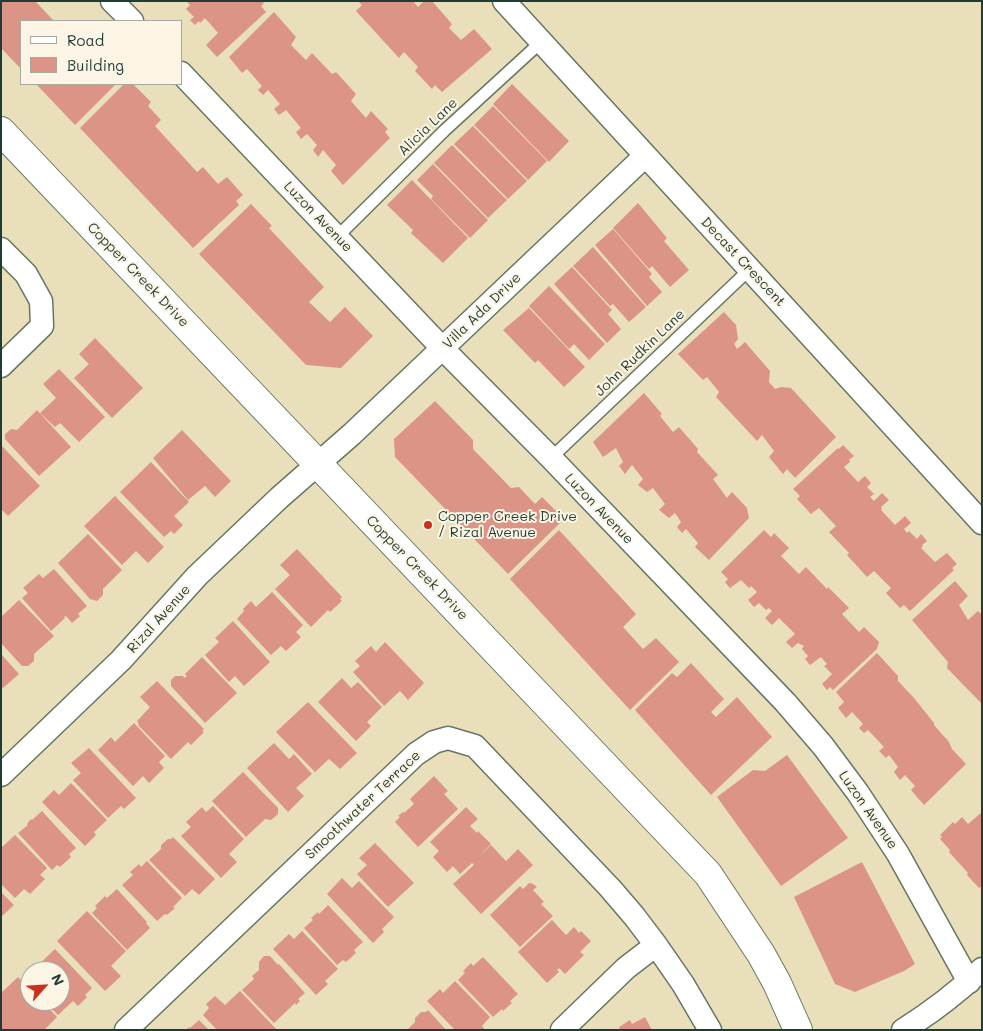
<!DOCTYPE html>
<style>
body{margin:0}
#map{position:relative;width:983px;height:1031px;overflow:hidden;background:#eadfbb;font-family:Mali,sans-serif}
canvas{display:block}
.frame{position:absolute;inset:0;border:2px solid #1f3d34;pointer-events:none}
.legend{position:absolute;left:20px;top:20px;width:162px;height:65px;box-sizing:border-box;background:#fcf5e5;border:1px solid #a4ab9e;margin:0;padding:6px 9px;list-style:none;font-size:15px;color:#1f3d34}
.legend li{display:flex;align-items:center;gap:10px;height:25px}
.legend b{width:25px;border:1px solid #a4ab9e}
.north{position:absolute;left:20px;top:961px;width:50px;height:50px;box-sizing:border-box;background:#fcf5e5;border:1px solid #a4ab9e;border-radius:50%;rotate:64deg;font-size:14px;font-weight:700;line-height:20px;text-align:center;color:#1f3d34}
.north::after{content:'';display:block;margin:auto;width:18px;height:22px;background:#c8321e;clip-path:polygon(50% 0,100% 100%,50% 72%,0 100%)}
</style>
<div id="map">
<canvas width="983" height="1031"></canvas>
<div class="frame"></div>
<ul class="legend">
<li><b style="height:6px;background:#fff"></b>Road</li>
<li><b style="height:14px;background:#dc9487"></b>Building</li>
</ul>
<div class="north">N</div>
</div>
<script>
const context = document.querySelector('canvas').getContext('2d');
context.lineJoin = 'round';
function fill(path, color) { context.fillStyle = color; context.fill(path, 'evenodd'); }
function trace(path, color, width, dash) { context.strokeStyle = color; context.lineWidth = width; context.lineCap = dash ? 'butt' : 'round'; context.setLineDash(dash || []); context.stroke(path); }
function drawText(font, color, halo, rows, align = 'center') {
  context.font = font + ' Mali,sans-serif'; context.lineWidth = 4; context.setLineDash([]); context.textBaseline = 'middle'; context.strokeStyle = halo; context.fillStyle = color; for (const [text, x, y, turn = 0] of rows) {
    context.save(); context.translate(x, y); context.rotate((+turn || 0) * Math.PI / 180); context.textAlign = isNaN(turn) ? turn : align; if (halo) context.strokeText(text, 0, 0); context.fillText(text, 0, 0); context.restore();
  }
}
fill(new Path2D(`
 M1,1H35L54,21H21V69L1,48Z
 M186,1H262L264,3L261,6L266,12L217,57L206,45L218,33L205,18L200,23L199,21L195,25L190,20L194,17L186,9L190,5Z
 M358,1H413L418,7L424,1H432L452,24L449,28L461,40L474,29L492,49L442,92L435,85L432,89L415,71L418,67L404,52L399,58L356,11L362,5Z
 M274,12L296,37L291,45L306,60L312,53L332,74L336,72L356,94L351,101L366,118L371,111L388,129L385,132L390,138L343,185L331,171L336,165L323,150L318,157L313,150L317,145L307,134L301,139L296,132L301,128L286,110L279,115L274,109L280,104L268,90L263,95L258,90L262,86L247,69L242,73L229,57Z
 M36,84H116L75,125Z
 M124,84H133L151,102L148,106L161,120L155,126L197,172L203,167L218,184L227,177L243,195L236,201L239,205L193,248L80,128Z
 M512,84L569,141L549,162L493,104Z
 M493,106L547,161L528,180L474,125Z
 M473,126L527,181L508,199L454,144Z
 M452,145L507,200L488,218L434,163Z
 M433,164L488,220L470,238L431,199L433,196L417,180Z
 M412,180L468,238L443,263L411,233L413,230L387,205Z
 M638,203L667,238L664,241L689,270L670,287L652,266L649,269L613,228Z
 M251,204L272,226L269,228L324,287L309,302L330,322L345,307L373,336L341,368L306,365L199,254Z
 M613,229L652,274L649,277L662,292L647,306L595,245Z
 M593,247L646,307L629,322L613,304L610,306L573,266Z
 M572,267L612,310L608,314L621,329L607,343L554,284Z
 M549,286L605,344L589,360L574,344L569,349L529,306Z
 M529,308L585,367L564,387L538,360L535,363L503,330Z
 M724,312L736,325L738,339L734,344L737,349L745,342L770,371L769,382L775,389L781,387L791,388L836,437L795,478L787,469L783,474L769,457L774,451L762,435L757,441L716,397L719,392L707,377L703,380L678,354Z
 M95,338L143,388L112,418L74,378L89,364L79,354Z
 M59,369L105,417L79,442L60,423L55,427L40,413L56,398L43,384Z
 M644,393L662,414L660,416L673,432L679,427L698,449L697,452L718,475L713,479L727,498L732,492L747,508L749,518L709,560L695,547L698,543L686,529L682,533L677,527L681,522L675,513L669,518L659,510L665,504L653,488L647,492L638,485L643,479L632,465L625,474L619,466L623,462L616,448L603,457L593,442Z
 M435,401L473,440V449L511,488L519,487L535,504L542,497L564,519L508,574L395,457L394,439Z
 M37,410L71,447L39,476L5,439V434L11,429L17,430Z
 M182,430L231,481L215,497L205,486L188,500L153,458Z
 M1,445L40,486L8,516L1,509Z
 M843,445L854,456L849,460L850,462L844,467L858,482L865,476L871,483L867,487L874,494L870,497L874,501L882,493L889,500L881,507L882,509L881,510L895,525L905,516L911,523L904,529L907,533L909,531L917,539L921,534L927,541L922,545L923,546L921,548L935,562L947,553L957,564L952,568L954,570L910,611L904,605L900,608L886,593L891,588L874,571L867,577L847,555L849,553L829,532L836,526L819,508L811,514L797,499L800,496L793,489L838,448L839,449Z
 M151,462L189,502L174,516L183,525L174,534L171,531L164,537L120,492Z
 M115,496L164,547L148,563L136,551L122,565L84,526Z
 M559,530L636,614L623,627L643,649L656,638L679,662L630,710L510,579Z
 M764,530L771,537L774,533L789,548L781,556L799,574L806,567L827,589L828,587L849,608L842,614L859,632L864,627L879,642L877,649L833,690L830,687L827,690L822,684L832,674L824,666L827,664L821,657L810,665L805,659L808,656L802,649L804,646L798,643L792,648L786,642L795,634L779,618L772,625L765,618L772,611L769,608L766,610L759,603L754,607L748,600L757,592L751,586L749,588L741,580L730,588L725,582L728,579L721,572Z
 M88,534L122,570L103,589V595L97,601L90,599L58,563Z
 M297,549L342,597L340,599L342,601L330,612L328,610L311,627L275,589L290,575L280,565Z
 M54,569L87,606L78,614L80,616L72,623L66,616L64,617L65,618L51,631L22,598L28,593L23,588L39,574L43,578Z
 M955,581L968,596L959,605L968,620L978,611L982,615V704L947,668L948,662L912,620Z
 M272,592L303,625L296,632L301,637L286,651L281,646L271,655L237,619L244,611L243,609L251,601L256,607Z
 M19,600L54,636L34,654V661L28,666H22L1,643V617Z
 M233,621L270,662L244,686L235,676L229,682L205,655L219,642L215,638Z
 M385,642L424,683L408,700L400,691L384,706L353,672L360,666L355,661L371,646L376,652Z
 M877,653L898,676V681L914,698L934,723V725L949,742L952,749L966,764L924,805L911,790L915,786L905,775L900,780L894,772L898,767L889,755L886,758L879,751L884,747L868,730L864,733L859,728L863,724L852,712L846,718L838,708L844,702L836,692Z
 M1,654L19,674L3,688L1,686Z
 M202,657L237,693L205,723L171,686V680L175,676H183L184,678L187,676L185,674Z
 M691,663L724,699L711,712L716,717L737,697L772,737L711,795L635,710L672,673L677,677Z
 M342,678L351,688L358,682L382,707L367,722L371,726L356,741L318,702Z
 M157,681L204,729L202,731L204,732L191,745L188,742L171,759L138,725L139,724L137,721L150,707L140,697Z
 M308,702L357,753L340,769L329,759L315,772L276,732Z
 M134,723L165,756L159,762L164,768L149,783L143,776L133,786L98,750L111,737L115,742Z
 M274,743L289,759L294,754L312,774L296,788L304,796L288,812L247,768Z
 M89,748L136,798L124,809L121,806L108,818L73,780L81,773L71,763Z
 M787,755L848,838L781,886L717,797L753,770L765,771Z
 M243,772L278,808V814L271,820L265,819L246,837L212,801Z
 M434,776L448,791L444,794L458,809L418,847L395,822L400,817L398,816L403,812L404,813L414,804L410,799Z
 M71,783L107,820L94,832L96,835L85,846L42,802L54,790L59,795Z
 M213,806L244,839L229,854L237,862L221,878L181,836L191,827L186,822L202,807L206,812Z
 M466,807L478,819L470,826L477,833L478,831L491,844L477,858L491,845L506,861L518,849L533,865L481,914L453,884L474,865L472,863L460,874L453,866L447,872L433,857L439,851L430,842Z
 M42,811L76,848L69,854L71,857L60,867L57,865L52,870L18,833L28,825L27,824L31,819L32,820Z
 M982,812V886L979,888L967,875L968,873L949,852L950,850L940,839L942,837L940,835L953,822L955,824L962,817L968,824Z
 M15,835L47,868L40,875L45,879L30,894L24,889L15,898L1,884V848Z
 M173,837L215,879L199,895L192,889L185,896L149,860L161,849V845L168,839H171Z
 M375,843L414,883L388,907L357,874L367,865L359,858Z
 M147,861L182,898L173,907L175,908L167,915L165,914L157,921L122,885L133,875L130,872L139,864L141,867Z
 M862,862L915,964L904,971L855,992L835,984L794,897Z
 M342,878L352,888L359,881L394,917L382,929L384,932L373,943L327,894Z
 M529,883L533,884L537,887L533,890L544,902L541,904L553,916L520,947L490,915L520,886L523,889Z
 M117,889L147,922L146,923L150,928L127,950L92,913L97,908L95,906L105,896L107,898Z
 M1,892L14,905L1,917Z
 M328,905L363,942L354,950L356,953L346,962L343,960L337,965L304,928L313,920L311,918L318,912L319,914Z
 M87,911L126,951L111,966L121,976L105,991L57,941Z
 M552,920L566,935L574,927L579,933L581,931L591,941L580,952L584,955L565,974L559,968L557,970L559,972L547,983L518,952Z
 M302,931L338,969L325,981L328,984L316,995L273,949L289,934L294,939Z
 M55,949L92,988L85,995L87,997L78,1006L73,1001L58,1015L44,1001H60V971H32Z
 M264,956H270L278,965L279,964L305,993L298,999L300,1001L296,1005L295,1003L274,1023L242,990L254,979L252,976L259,970V962Z
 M483,957L518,994L510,1001L512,1003L503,1011L502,1009L493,1017L458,980L465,973L463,971L471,963L473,966Z
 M18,977L30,989V1001H42L57,1017L44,1030H1V993Z
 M455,981L490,1017L482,1026L485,1030H455L427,1001L440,989L443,993Z
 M240,991L277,1030H217L203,1015L209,1008L206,1004L215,996L225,1005Z
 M428,1010L446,1030H407L415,1022V1018L421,1012H426Z
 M645,1017L652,1030H620L619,1027L630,1020L632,1024Z
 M199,1020L209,1030H186L189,1027L190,1028Z`), '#dc9487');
const lane = new Path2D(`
 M337,237L445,130L541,42
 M551,458L750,269`);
const street = new Path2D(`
 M112,1L132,21
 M504,1L982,523
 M181,73L443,349L551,458L785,702L823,746L858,793L898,854L969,982
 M1,249L26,274L41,301L42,326L1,366
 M1,775L121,660L197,576L279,498L352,434L645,156
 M126,1030L416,754L434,742L448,738L475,746L610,888L634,916L656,945L683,984L710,1030
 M562,1030L626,968L656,945
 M903,1030C932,1012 957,993 982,969`);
const secondary = new Path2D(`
 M1,131L708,874L761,954L777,983L798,1030`);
trace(lane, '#667663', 14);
trace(street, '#667663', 25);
trace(secondary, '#667663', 30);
trace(lane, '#fff', 11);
trace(street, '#fff', 22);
trace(secondary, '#fff', 28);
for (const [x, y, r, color] of [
 [428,525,5,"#c8321e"]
]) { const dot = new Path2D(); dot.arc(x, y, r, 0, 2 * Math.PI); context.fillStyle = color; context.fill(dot); trace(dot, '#fcf5e5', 2); }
drawText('14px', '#1f3d34', '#fcf5e5', [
 ["Alicia Lane",428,127,-44],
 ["Luzon Avenue",318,217,46],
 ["Decast Crescent",743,262,47],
 ["Copper Creek Drive",138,275,46],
 ["Villa Ada Drive",482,311,-44],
 ["John Rudkin Lane",640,353,-44],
 ["Luzon Avenue",599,509,46],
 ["Copper Creek Drive",417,568,46],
 ["Rizal Avenue",159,619,-48],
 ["Smoothwater Terrace",363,805,-43],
 ["Luzon Avenue",868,810,55]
]);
drawText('14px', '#1f3d34', '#fcf5e5', [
 ["Copper Creek Drive",438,517],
 ["/ Rizal Avenue",438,533]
], 'left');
</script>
